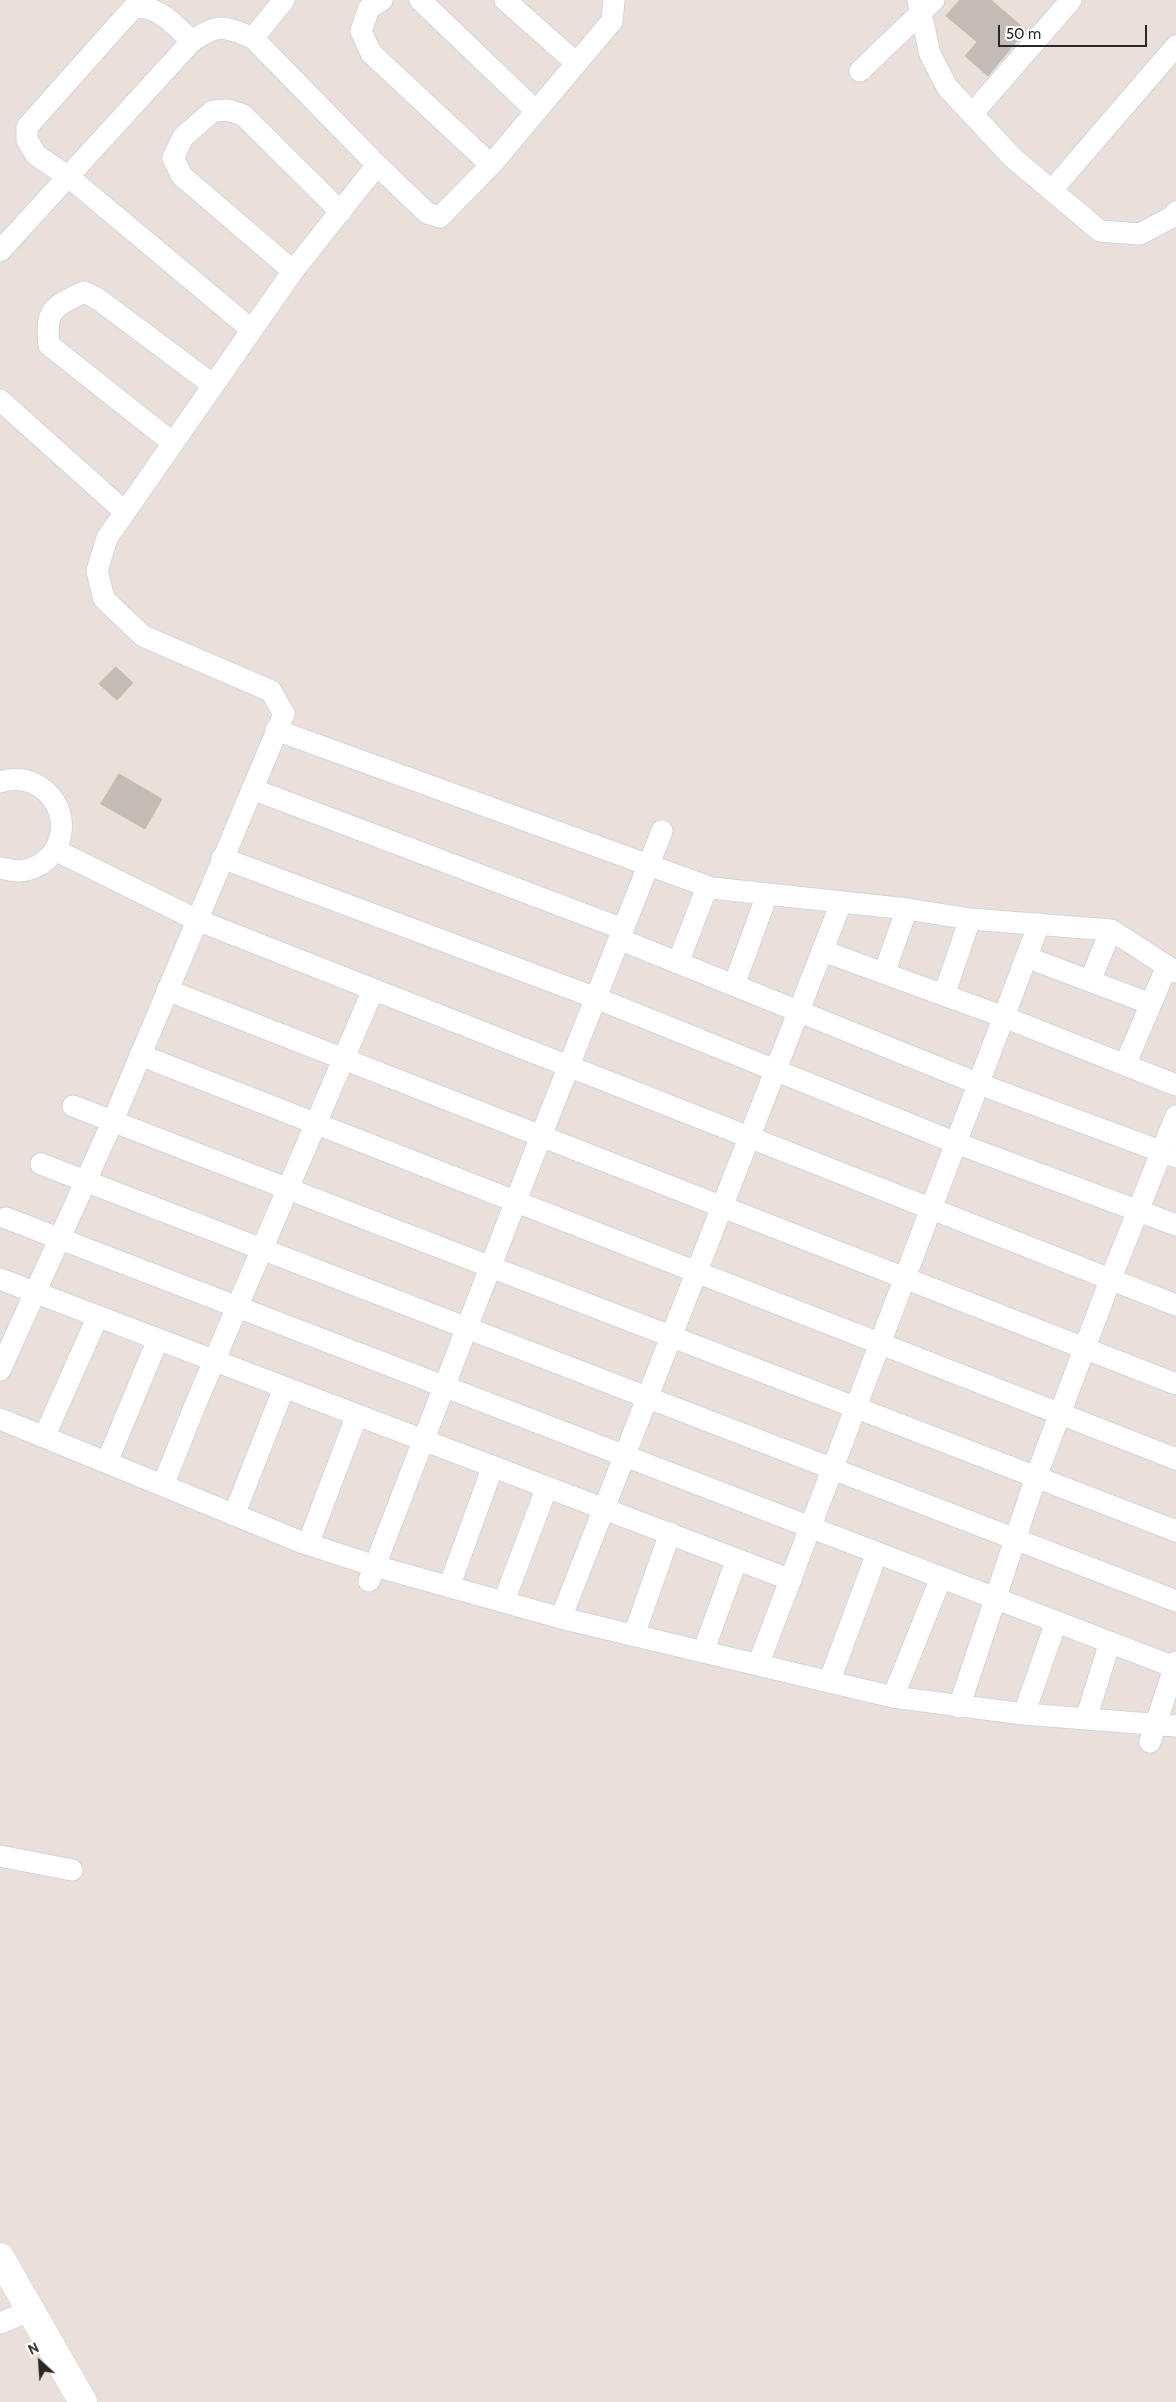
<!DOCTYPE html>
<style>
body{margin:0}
#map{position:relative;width:1176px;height:2402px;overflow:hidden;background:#ebe0d9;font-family:Cabin,sans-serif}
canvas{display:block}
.north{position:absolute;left:15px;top:2337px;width:50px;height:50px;-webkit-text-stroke:4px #fff;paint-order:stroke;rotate:334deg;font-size:14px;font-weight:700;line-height:20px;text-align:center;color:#282828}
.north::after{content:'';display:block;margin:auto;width:18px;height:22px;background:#282828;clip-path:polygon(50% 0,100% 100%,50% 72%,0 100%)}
.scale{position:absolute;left:998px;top:25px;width:149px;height:22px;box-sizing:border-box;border:2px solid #282828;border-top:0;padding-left:6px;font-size:15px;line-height:18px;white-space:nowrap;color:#282828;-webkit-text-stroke:4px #fff;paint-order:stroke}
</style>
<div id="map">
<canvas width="1176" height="2402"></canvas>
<div class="north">N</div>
<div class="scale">50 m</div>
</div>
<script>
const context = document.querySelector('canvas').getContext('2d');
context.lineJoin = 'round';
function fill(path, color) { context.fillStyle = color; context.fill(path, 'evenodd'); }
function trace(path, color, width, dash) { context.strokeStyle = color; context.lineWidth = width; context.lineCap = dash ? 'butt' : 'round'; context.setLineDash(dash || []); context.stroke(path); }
const building = new Path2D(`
 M960,0H991L1026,30L988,76L965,56L977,42L946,16Z
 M116,667L133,683L117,700L99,684Z
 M119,774L162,799L145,829L101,804Z`);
fill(building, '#c2bcb5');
trace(building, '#c6bcb3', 1);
const minor = new Path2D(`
 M382,0L369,8L361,31L371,53L491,165
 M420,0L536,111
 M505,0L576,63
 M918,0L930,54L947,87L1013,158L1100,231L1140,234L1172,217L1176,212
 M253,38L284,0
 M192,41C175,26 158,4 133,8L27,127V140L36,155L70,178L252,330
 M860,71L934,0
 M972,114L1071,0
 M1052,190L1176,46
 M0,251L192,41C220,23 223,26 253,38L377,165
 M293,271L182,176L173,158L183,137L213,111L228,110L243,115L341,212
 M0,400L125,512
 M173,443L49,345C45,309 53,307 84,292L98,299L213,385
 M276,730L712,888L907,909L970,919L1111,930L1176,972
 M0,782C10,778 24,779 33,783C77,803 68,867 19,871C13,871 6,869 0,868
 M252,789L623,929
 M55,850L197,920L1176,1305
 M222,858L596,998L956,1143L1176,1225
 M619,939L979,1084L1176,1157
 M823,951L1004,1017L1176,1085
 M1026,957L1151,1004
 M678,963L707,887
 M884,973L907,909
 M1090,981L1111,930
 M734,985L767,895
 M167,990L1176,1384
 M944,995L970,919
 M140,1055L1176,1459
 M1125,1065L1167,966
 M73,1106L1176,1531
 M41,1164L1176,1601
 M6,1218L1174,1667
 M0,1279L791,1580
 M0,1370L112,1123L284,714L271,691L143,636L104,599L97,571L107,538L293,271L377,165L427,213L440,217L491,165L612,21L614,0
 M0,1419L301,1542L375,1566L561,1618L893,1697L1024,1714L1176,1726
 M44,1437L98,1316
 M107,1462L158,1339
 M163,1485L196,1403L373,990
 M234,1515L284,1388
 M308,1544L357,1415
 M369,1581L541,1136L662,831
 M449,1587L493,1466
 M504,1601L547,1487
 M561,1618L841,903
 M634,1635L670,1533
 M703,1652L737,1559
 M758,1665L1039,924
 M829,1682L877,1553
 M893,1697L941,1578
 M959,1707L1036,1477L1111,1278L1176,1116
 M1024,1714L1056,1622
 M1086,1719L1110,1642
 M1150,1742L1176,1662
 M0,1856L72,1870
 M0,2323L32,2310`);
const tertiary = new Path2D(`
 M0,2257L83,2402`);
trace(minor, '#ced6e2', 23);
trace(tertiary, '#ced6e2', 29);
trace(minor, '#fff', 21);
trace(tertiary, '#fff', 28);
</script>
